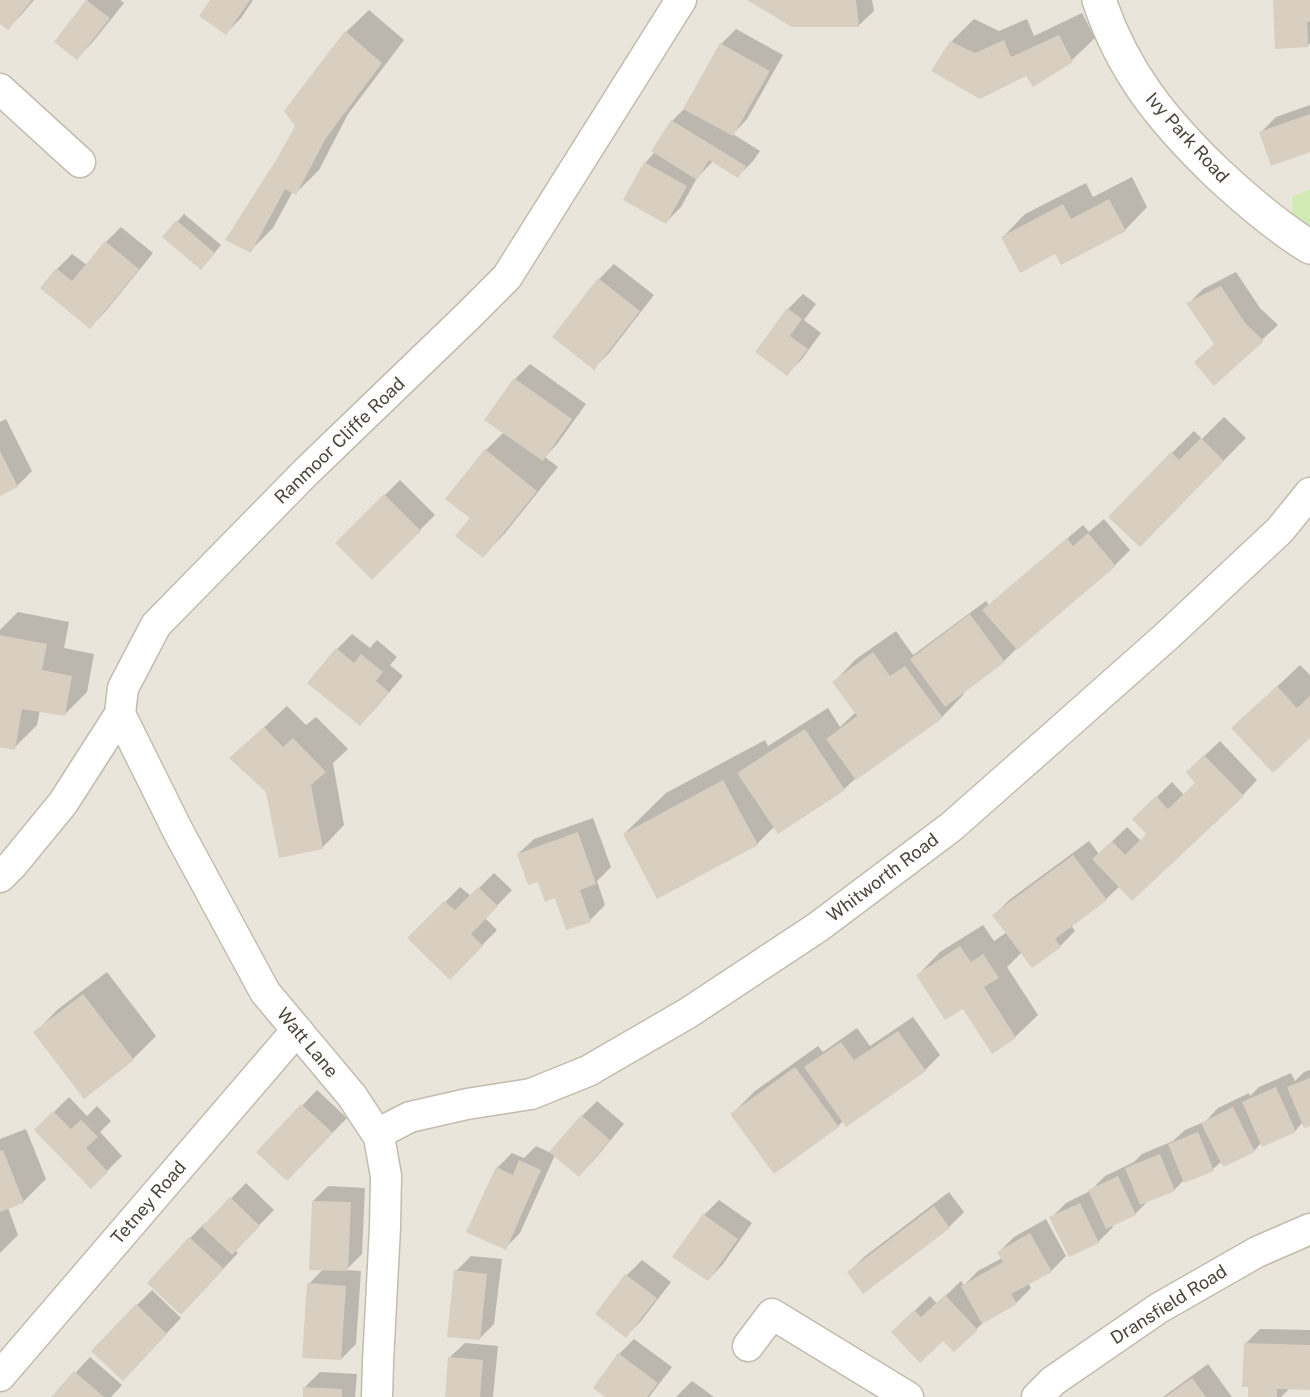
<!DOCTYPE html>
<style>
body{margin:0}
canvas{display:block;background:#f6f3ec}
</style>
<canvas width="1310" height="1397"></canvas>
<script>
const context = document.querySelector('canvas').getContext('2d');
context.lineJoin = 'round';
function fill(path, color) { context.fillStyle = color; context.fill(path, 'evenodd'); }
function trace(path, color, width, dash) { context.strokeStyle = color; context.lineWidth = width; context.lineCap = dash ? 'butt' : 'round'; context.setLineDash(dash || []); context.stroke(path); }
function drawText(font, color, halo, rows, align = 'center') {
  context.font = font + ' "Public Sans",sans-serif'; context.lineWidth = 4.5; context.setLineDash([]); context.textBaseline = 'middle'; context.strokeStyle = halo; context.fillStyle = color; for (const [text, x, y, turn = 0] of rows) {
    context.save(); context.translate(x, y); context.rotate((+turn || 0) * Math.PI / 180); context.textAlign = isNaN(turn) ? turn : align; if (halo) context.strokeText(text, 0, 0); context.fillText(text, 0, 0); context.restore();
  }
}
fill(new Path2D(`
 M0,0H1310V1397H0Z`), '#eae5da');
fill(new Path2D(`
 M1310,189V224L1300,225L1293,215L1292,197Z`), '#d2eab5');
fill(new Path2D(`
 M0,0H34L23,13L8,28L0,22Z
 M88,0H120L124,3L92,43L77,58L56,42Z
 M212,0H253L241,18L226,33Z
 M750,0H872L874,11L858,26Z
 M1275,0H1310V43L1307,46Z
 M369,10L404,40L348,114L319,170L296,193L293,191L273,228L250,251L279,158L346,32Z
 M1082,13L1095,38L1072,60L1033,85L1027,74L980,97L951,42L974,19L999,31L1027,19L1034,36Z
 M736,29L783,55L747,119L733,134L760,151L753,161L738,176L713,161L697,178L681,207L666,222L645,163L655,152L672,121L686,107L721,44Z
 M1310,105V151L1261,132L1276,117Z
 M1132,177L1147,207L1125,230L1055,252L1003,237L1025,214L1086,183L1093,197Z
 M184,214L221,245L208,261L177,222Z
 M121,227L153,253L105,312L90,327L42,288L57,269L72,254L87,265L106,242Z
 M614,264L654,295L609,353L594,368L599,279Z
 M1236,272L1260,308L1278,325L1214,384L1215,343L1188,304L1203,289Z
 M803,294L816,304L804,320L821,333L802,359L787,374L788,309Z
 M530,364L586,404L557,444L545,457L558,467L505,533L483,556L472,518L486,450L504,432L515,379Z
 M1224,417L1246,438L1140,545L1172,453L1194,431L1202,439Z
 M6,419L32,471L17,486L0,495V422Z
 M400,480L435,515L372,578L337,543Z
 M1104,519L1130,550L1115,565L1016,649L1004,661L962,692L964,694L942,717L856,778L844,789L774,827L757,844L624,834L666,793L765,740L768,746L828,708L840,727L856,712L834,682L856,659L896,631L913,655L986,601L989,605L1083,525L1089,532Z
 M18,612L69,622L64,648L94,654L87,692L64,715L40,710L37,725L14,748L0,745V630Z
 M352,634L370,648L377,640L397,657L390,665L403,676L375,709L360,724L309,682L337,649Z
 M1300,665L1310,675V736L1233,728Z
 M287,706L306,725L316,717L348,749L333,763L344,825L322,848L267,791L231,758Z
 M1220,741L1257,780L1243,795L1120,886L1106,899L1071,925L1075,931L1060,946L1032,966L1022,952L1007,967L1038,1015L1015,1037L963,1007L918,975L940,952L983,925L994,941L1007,932L994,915L1009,900L1089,841L1099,854L1127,827L1141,841L1148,834L1134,819L1172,782L1184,795L1197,783L1203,757Z
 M593,818L611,867L597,881L605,905L590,920L556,896L539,880L518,854L534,839Z
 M494,873L512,890L485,918L497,930L450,978L410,938L460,887L471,896Z
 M107,972L156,1036L133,1059L84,1097L35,1033L57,1010Z
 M913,1017L940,1055L925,1070L846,1125L843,1121L838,1126L732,1114L755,1091L818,1046L823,1052L857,1028L870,1046Z
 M1310,1070V1124L1303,1122L1295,1131L1261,1143L1254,1151L1222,1161L1213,1169L1185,1181L1184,1180L1174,1190L1149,1200L1135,1214L1112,1225L1113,1227L1098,1242L1051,1218L1066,1203L1090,1191L1105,1176L1134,1162L1142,1154L1173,1141L1185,1130L1206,1121L1218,1108L1249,1093L1250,1096L1259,1087L1291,1073L1295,1081L1304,1072Z
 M317,1090L347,1118L302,1164L258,1152Z
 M69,1097L87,1116L97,1106L111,1121L100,1132L122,1156L91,1187L36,1130Z
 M597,1101L624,1124L594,1160L579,1175L555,1155L520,1233L505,1248L497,1168L512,1153L524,1158L536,1146L551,1153L582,1116Z
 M26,1129L46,1179L23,1202L8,1208L18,1235L0,1253V1139Z
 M246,1183L274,1210L235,1250L238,1253L196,1298L149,1283L190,1238L205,1223L206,1224Z
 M328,1186L365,1188L362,1254L346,1270L361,1271L356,1344L341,1359L309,1284L324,1268L313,1201Z
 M949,1192L964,1212L949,1227L864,1292L849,1272L864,1257Z
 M719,1200L752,1223L723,1264L708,1280L704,1215Z
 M1046,1219L1066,1256L1051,1271L1028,1283L1031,1288L1016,1303L986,1320L954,1350L943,1339L908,1317L930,1296L937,1304L961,1281L964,1285L978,1271L1002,1258L999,1252L1014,1237Z
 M471,1256L502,1259L494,1324L479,1339L456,1271Z
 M642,1260L671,1282L641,1321L626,1336L597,1314L627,1275Z
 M152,1290L181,1318L138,1364L137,1305Z
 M1260,1329L1310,1330V1388H1290L1281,1397H1249L1245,1344Z
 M634,1339L672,1367L649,1397H608L619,1354Z
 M465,1343L498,1346L493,1397H446L449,1358Z
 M90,1357L122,1385L111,1397H53Z
 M1208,1364L1232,1397H1162H1163Z
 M320,1372L357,1374L355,1397H304L305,1387Z
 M692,1381L714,1397H676Z`), '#0003');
fill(new Path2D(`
 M0,0H32L8,30L0,24Z
 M86,0L110,18L77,60L54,42Z
 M210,0H250L226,35L199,16Z
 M747,0H856L859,27H792Z
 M1273,0H1310V22H1307L1308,47L1275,49Z
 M345,31L382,63L326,138L296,195L285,189L251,253L225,240L278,157L295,126L284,111Z
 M1059,35L1073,62L1033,87L1026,76L980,99L931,71L950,41L975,53L1004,40L1011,57Z
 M720,43L770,71L733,136L683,109Z
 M1310,114V152L1271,166L1259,132Z
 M671,120L746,166L738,178L709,160L697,180L651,151Z
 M644,162L687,186L666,224L623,200Z
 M1109,199L1126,231L1061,265L1055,254L1020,273L1001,237L1063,204L1071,219Z
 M176,220L215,253L201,270L162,237Z
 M105,241L139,269L90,329L40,288L56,268L72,281Z
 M598,278L640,311L594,370L552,337Z
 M1221,286L1245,323L1264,341L1214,386L1194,362L1214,344L1186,303Z
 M787,308L802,319L790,336L808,349L787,376L755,352Z
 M514,378L572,419L543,461L484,420Z
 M1201,438L1224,461L1140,547L1108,517L1171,452L1179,460Z
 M485,449L537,491L483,558L455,536L470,518L445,499Z
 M0,451L18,487L0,496Z
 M384,494L421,531L372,580L335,543Z
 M1088,533L1116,566L1017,650L982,610L1067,538L1073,546Z
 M970,614L1005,662L945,707L910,659Z
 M0,635L47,644L42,670L72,676L65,716L22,709L15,750L0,747Z
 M336,648L354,663L361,654L383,672L376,681L389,692L360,726L307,683Z
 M873,652L890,676L905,666L943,718L856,780L826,739L857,716L832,682Z
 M1277,686L1297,708L1310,696V738L1273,773L1231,728Z
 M264,727L283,747L293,738L326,772L311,785L323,849L279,858L266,792L229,758Z
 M805,729L845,790L778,834L737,773Z
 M1204,755L1244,796L1132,901L1092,859L1112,841L1125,855L1146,834L1132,819L1156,796L1168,809L1195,783L1186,772Z
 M723,780L758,845L657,899L623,834Z
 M578,832L596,884L580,890L591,922L566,930L555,898L545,902L538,882L528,885L517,854Z
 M1073,855L1107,900L1055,939L1061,947L1032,968L992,915Z
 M478,887L498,906L471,934L483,946L450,980L407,938L444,901L455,910Z
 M960,946L971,962L983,954L999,978L984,987L1016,1038L992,1054L963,1009L945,1020L916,975Z
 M83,994L134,1060L84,1099L33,1032Z
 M898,1031L926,1071L846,1127L804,1067L841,1042L854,1060Z
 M795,1067L839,1127L774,1174L730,1114Z
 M1310,1078V1126L1304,1128L1287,1087Z
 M1276,1087L1296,1132L1262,1147L1242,1102Z
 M301,1104L333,1133L287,1181L256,1152Z
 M1233,1107L1255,1152L1223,1167L1201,1123Z
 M53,1111L71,1129L81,1120L98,1137L86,1148L108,1172L91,1189L34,1130Z
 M581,1115L610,1140L579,1177L549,1152Z
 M1198,1132L1214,1171L1184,1183L1168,1144Z
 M3,1150L24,1203L0,1212V1151Z
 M1160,1154L1175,1191L1140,1205L1125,1168Z
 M519,1160L541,1170L506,1250L466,1232L496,1167L513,1175Z
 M1118,1176L1136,1215L1106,1229L1088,1190Z
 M230,1197L260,1226L232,1255L202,1227Z
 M312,1201L351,1202L348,1271L309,1270Z
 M1080,1203L1099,1243L1069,1257L1049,1217Z
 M934,1206L950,1228L863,1294L847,1272Z
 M703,1214L738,1239L708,1281L672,1257Z
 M1030,1233L1052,1272L1011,1294L1017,1304L982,1324L961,1286L1003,1262L997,1252Z
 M189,1237L224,1269L181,1315L147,1283Z
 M454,1270L487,1274L480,1340L447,1337Z
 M625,1274L657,1298L626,1338L595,1314Z
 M307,1283L346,1286L341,1360L302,1358Z
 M945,1295L978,1330L954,1352L943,1341L920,1363L891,1332L914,1310L921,1317Z
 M136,1304L167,1334L123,1381L91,1351Z
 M1244,1343L1310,1345V1390L1277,1389V1397H1248V1387H1242Z
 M618,1353L658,1383L647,1397H605L593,1388Z
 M448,1357L483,1360L480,1397H445Z
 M74,1371L104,1397H51Z
 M1192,1378L1206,1397H1165L1168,1395Z
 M303,1387L342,1389V1397H303Z`), '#d8cfc1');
const minor = new Path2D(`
 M0,89L80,162
 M120,714L178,831L265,992L352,1096L379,1137L386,1176L385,1227L378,1362L377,1397
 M0,877L13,864L63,803L120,714L123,688L156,625L306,472L469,315L507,277L681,0
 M377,1134L410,1117L467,1104L531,1094L588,1071L688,1013L818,927L951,827L1053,737L1168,635L1280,530L1310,493
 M748,1346L772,1314L908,1397
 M0,1376L297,1030
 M1037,1397L1053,1381L1159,1308L1257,1252L1310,1229`);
const tertiary = new Path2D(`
 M1099,0C1123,72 1163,121 1217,173C1246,200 1276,226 1310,247`);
trace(minor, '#c2bbae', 33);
trace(tertiary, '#c2bbae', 36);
trace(minor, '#fff', 30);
trace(tertiary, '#fff', 33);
drawText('18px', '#4b4439', '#fff', [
 ["Ivy Park Road",1187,138,48],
 ["Ranmoor Cliffe Road",340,441,-44],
 ["Whitworth Road",883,878,-37],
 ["Watt Lane",307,1043,50],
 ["Tetney Road",149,1203,-49],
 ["Dransfield Road",1169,1305,-32]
]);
</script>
